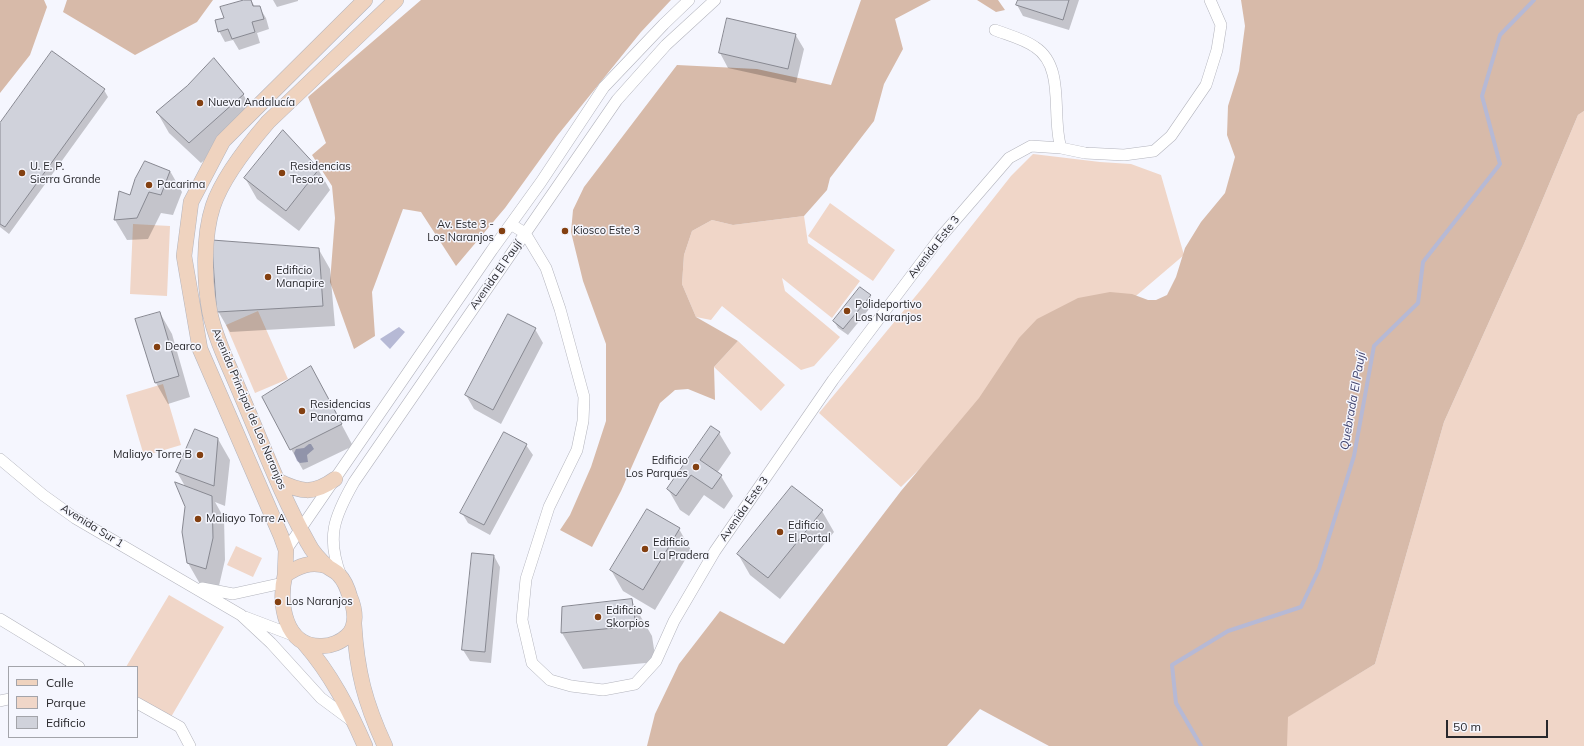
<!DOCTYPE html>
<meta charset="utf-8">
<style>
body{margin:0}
#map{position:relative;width:1584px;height:746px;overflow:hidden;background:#f5f6fe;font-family:Mulish,sans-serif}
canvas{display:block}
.legend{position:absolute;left:8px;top:666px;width:130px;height:72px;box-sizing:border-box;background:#f5f6fe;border:1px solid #a3a4aa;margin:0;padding:5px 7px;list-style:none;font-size:12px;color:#28282c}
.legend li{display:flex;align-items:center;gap:8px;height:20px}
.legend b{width:20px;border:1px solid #a3a4aa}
.scale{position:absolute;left:1446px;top:720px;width:102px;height:18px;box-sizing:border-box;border:2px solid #28282c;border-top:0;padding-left:5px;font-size:12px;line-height:14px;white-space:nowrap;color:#28282c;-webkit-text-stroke:3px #f5f6fe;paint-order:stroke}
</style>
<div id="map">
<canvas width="1584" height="746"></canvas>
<ul class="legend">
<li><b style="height:5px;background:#efd3bf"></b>Calle</li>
<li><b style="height:11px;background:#f0d6c8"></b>Parque</li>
<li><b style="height:11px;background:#d0d2db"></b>Edificio</li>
</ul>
<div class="scale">50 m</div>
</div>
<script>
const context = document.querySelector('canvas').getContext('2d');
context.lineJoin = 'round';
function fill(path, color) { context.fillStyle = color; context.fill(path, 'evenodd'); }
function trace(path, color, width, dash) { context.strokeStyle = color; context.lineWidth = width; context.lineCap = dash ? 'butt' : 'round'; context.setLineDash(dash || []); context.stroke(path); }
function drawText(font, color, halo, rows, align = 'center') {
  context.font = font + ' Mulish,sans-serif'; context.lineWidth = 3; context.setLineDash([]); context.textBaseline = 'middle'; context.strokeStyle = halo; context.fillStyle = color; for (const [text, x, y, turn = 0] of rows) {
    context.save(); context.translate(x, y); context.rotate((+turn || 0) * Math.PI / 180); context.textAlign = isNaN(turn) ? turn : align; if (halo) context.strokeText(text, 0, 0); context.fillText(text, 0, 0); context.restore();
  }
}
fill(new Path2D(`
 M1584,111V746H1287V717L1375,664L1444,422L1524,244L1578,115Z
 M1033,154L1100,162L1131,164L1161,175L1184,255L1083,341L1027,364L901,487L819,413L924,286L1011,176Z
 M830,203L895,250L873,281L808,236Z
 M804,216L808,243L860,281L832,318L782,278L785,291L840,337L814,366L801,370L722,306L711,320L696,317L682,284L684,255L692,231L712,220L733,225Z
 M133,224L170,226L167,296L130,294Z
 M258,311L288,379L255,393L226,325Z
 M738,341L785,385L761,411L714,367Z
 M163,384L181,445L144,456L126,395Z
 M236,546L262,558L253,577L227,565Z
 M169,595L224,627L171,717L137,697V667H126Z`), '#f0d6c8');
fill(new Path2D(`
 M0,0H44L47,7L30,55L0,93Z
 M67,0H213L197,22L135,55L63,12Z
 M421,0H671L641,32L557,136L505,208L456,266L421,212L403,209L372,292L375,336L354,349L330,282L335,218L332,186L312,155L326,143L308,97Z
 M861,0H931L895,19L903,49L884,84L874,121L830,178L827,190L804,216L733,225L712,220L692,231L684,255L682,284L696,317L738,341L714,367L715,400L688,389L675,390L660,403L621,491L592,547L560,530L570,515L591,467L606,421V344L583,281L571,232L573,210L584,187L677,65L757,69L831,85Z
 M977,0H998L1005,10L996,12Z
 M1241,0H1584V111L1578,115L1524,244L1444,422L1375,664L1288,717L1287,746H1049L980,709L947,746H647L655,714L679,664L720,611L784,644L901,491L979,398L1019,338L1037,319L1078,298L1110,292L1132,294L1148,300H1156L1167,295L1176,277L1185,248L1201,222L1225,193L1235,157L1227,135L1228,106L1239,71L1245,26Z`), '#d7baa9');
fill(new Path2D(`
 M399,327L405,332L390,349L380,339Z
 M309,444H311L314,449L307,455L308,462L300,463L297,461L294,453L296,449L304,448Z`), '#b6b9d5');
fill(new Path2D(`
 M247,0H251L255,7H259L266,18L269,29L257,33L260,43L239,50L233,40L225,42L219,31L225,18Z
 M273,0H298V1L277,7Z
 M1019,0H1079L1069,30L1023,16L1017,5Z
 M795,34L804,49L796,83L728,68L720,53Z
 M104,90L108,97L9,234L0,227V125Z
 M243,94L255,115L201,163L169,133L157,112Z
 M318,169L330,190L299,231L257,199L245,178Z
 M170,171L182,192L173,215L161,213L148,239L127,240L115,220L130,196Z
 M318,248L330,269L335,326L230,332L218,311Z
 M870,296L874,303L848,335L838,328L834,321Z
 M160,313L172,334L190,397L168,404L156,383L137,320Z
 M535,329L543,343L501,424L474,409L466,395Z
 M311,367L353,446L303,470L291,449Z
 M719,433L731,453L717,473L721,476L733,496L724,509L704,495L689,516L680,510L668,489Z
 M218,439L230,460L225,506L215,502L224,518L225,560L218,590L200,584L188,563L186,488L177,472Z
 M526,445L533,455L490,535L468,523L462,513Z
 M793,487L822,511L834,532L780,599L750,575L738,554Z
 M679,529L691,550L655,610L623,591L611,570Z
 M494,556L500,567L491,663L470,661L463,650Z
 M631,600L652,636L656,662L583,669L562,633L563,608Z`), '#0003');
trace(new Path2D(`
 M1201,746L1176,703L1172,665L1228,631L1301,607L1319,569L1354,456L1374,346L1418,303L1423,262L1500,164L1482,96L1500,35L1534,0`), '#b6b9d5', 4);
const building = new Path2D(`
 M244,0H251L253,6H260L264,19L252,22L255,32L232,39L228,29L218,32L215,20L224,18L220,7Z
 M1018,0H1069L1063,20L1016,5Z
 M727,18L796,34L788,69L719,53Z
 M52,51L105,89L5,227L0,224V123Z
 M214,58L244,94L189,143L156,112L187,86Z
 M283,130L319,169L286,211L244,178Z
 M145,161L170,171L161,195L149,192L137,218L114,220L119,191L130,195L135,179Z
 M212,240L319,248L323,306L217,312Z
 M860,287L871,295L843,329L833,321Z
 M160,312L179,376L155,383L135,319Z
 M508,314L536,328L493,410L465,395Z
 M311,366L342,424L290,450L262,397Z
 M711,426L720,432L700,460L722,475L712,489L691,475L676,496L667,489Z
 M195,429L218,438L214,486L176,472Z
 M504,432L527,444L484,525L460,513Z
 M175,482L212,496L213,538L206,569L187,563L182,532L185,507Z
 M792,486L823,510L768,578L737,554Z
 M647,509L680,528L643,590L610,570Z
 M472,553L494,555L485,652L462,650Z
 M632,599L636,626L561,633L562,607Z`);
fill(building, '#d0d2db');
trace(building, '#878891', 1);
const minor = new Path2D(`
 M995,30C1008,35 1024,39 1035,47C1066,67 1051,117 1061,148
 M512,225L525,233L546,268L560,309L584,397L583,421L577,450L549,507L526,579L522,620L532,663L550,680L571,686L603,690L635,684L656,661L674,621L715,551L833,380L939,239L1009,158L1031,146L1061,148L1085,153L1124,155L1154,151L1171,136L1206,85L1217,50L1221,25L1210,0
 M0,459L43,495L75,518L241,615L271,643L321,698L352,721
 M286,550L492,250L541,182L604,87L664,24L689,0
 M341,576C326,537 334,517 354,482L617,100L666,45L715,0
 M202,588L233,594L283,583
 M245,617L295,636
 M0,619L79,667
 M0,701L9,699
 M137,703L180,727L190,746`);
const secondary = new Path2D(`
 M278,481C301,492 313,495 335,479
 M327,566C310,561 299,566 285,575C278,603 285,648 322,646C331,646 341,642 347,636C358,626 355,609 350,597C348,590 344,580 339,575C336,571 332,570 328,567C321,561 312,551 308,543C282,497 263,446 242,397C231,370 216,341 210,313C204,281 203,236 213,206C222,179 250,143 268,122L396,0
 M285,575L286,550L281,536L200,349L184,256L191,202L223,141L365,0
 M354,624C357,672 365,703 385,746
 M304,643C331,674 349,709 365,746`);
trace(minor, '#b3b4bd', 12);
trace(secondary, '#b3b4bd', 16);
trace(minor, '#fff', 11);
trace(secondary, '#efd3bf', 15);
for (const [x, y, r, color] of [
 [200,103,4,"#834011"],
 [22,173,4,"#834011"],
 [282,173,4,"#834011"],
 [149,185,4,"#834011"],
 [502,231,4,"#834011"],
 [565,231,4,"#834011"],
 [268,277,4,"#834011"],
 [847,311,4,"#834011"],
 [157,347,4,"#834011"],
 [302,411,4,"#834011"],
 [200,455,4,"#834011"],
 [696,467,4,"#834011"],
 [198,519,4,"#834011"],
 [780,532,4,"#834011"],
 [645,549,4,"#834011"],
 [278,602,4,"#834011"],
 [598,617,4,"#834011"]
]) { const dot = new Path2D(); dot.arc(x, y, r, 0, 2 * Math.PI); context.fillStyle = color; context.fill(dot); trace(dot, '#f5f6fe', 1.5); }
drawText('11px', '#28282c', '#f5f6fe', [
 ["Nueva Andalucía",208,103],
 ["U. E. P.",30,167],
 ["Sierra Grande",30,180],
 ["Residencias",290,167],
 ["Tesoro",290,180],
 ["Pacarima",157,185],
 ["Av. Este 3 -",494,225,"right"],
 ["Los Naranjos",494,238,"right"],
 ["Kiosco Este 3",573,231],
 ["Edificio",276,271],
 ["Manapire",276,284],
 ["Polideportivo",855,305],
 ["Los Naranjos",855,318],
 ["Dearco",165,347],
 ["Residencias",310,405],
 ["Panorama",310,418],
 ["Maliayo Torre B",192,455,"right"],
 ["Edificio",688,461,"right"],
 ["Los Parques",688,474,"right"],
 ["Maliayo Torre A",206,519],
 ["Edificio",788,526],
 ["El Portal",788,539],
 ["Edificio",653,543],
 ["La Pradera",653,556],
 ["Los Naranjos",286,602],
 ["Edificio",606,611],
 ["Skorpios",606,624]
], 'left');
drawText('11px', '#28282c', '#f5f6fe', [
 ["Avenida Este 3",934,247,-52],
 ["Avenida El Paují",496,275,-55],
 ["Avenida Principal de Los Naranjos",249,409,67],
 ["Avenida Este 3",744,509,-55],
 ["Avenida Sur 1",92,526,32]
]);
drawText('italic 12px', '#42446e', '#f5f6fe', [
 ["Quebrada El Paují",1353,401,-80]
]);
</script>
